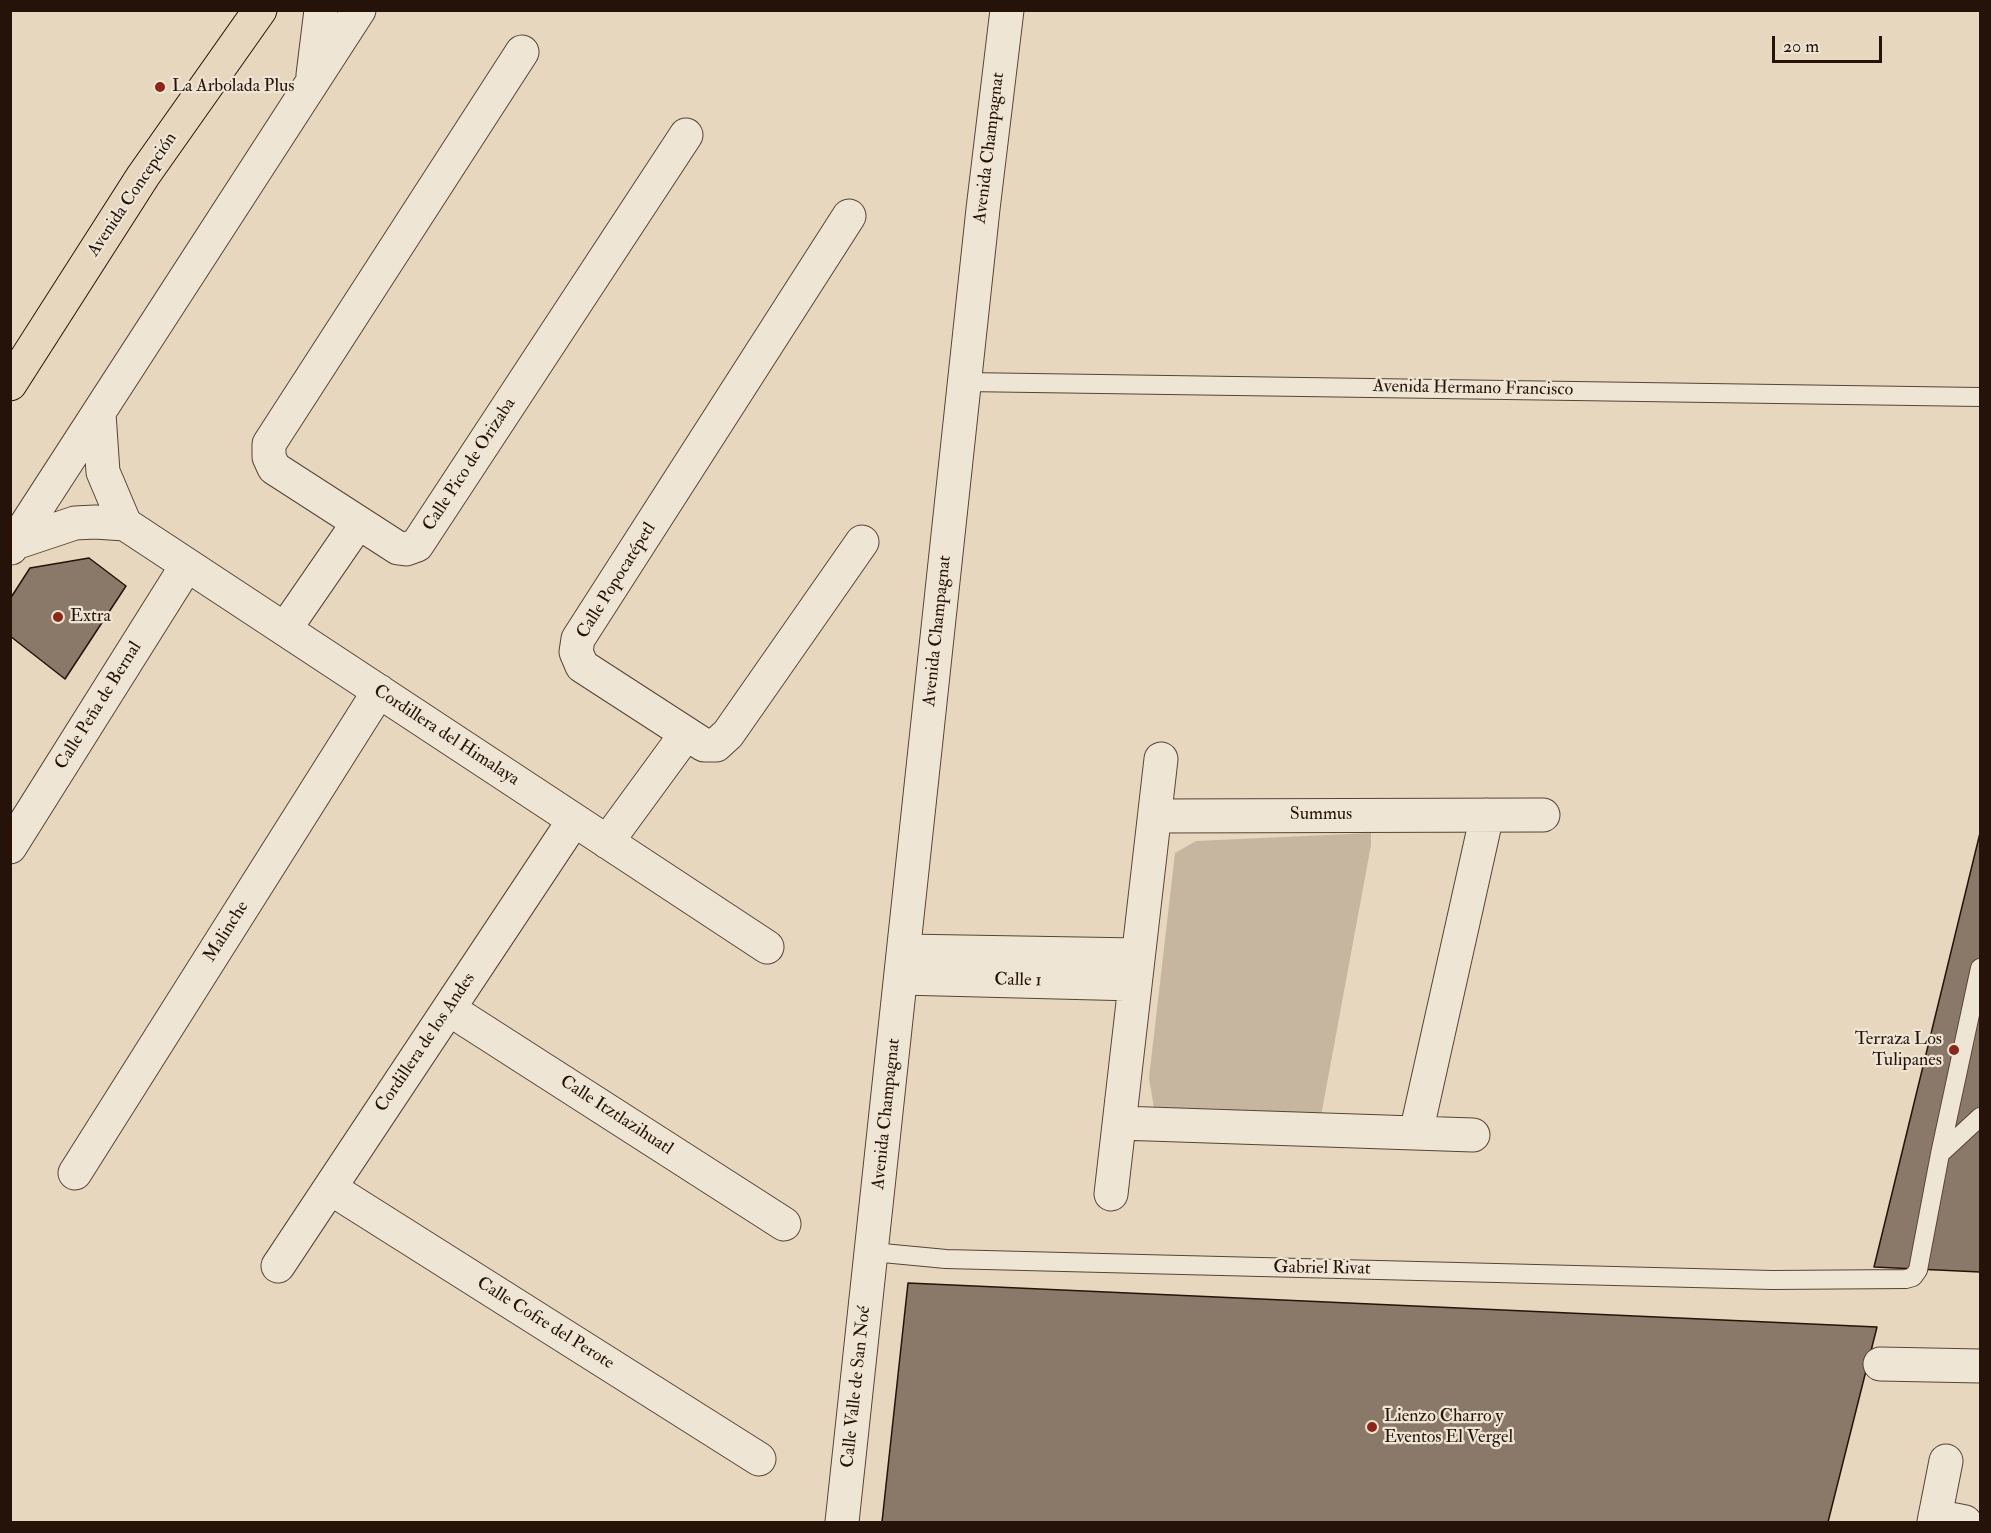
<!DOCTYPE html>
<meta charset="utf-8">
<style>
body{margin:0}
#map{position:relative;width:1991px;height:1533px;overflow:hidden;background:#e7d7bf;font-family:"IM FELL Double Pica",serif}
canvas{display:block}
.frame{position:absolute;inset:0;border:12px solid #251309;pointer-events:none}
.scale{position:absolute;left:1772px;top:36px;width:110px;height:27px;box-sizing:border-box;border:3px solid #251309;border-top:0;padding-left:8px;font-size:18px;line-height:21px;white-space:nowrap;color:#251309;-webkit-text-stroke:4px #efe5d5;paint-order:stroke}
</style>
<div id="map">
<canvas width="1991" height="1533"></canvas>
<div class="frame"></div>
<div class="scale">20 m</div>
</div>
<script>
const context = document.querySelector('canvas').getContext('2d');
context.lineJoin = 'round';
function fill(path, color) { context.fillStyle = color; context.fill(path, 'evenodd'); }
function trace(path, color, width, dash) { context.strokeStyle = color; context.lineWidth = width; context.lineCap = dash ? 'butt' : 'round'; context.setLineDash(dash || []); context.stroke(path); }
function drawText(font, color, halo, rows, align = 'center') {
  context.font = font + ' "IM FELL Double Pica",serif'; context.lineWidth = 4.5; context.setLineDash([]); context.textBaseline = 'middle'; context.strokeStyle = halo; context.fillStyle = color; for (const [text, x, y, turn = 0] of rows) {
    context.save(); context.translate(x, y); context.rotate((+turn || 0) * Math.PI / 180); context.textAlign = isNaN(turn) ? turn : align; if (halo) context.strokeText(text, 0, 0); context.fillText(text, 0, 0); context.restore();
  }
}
fill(new Path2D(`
 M1371,833V845L1321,1116L1155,1114L1149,1078L1175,853L1196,841Z`), '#c6b6a0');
const building = new Path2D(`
 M89,558L126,586L65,679L10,636V599L30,568Z
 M1980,833V1272L1874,1267Z
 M908,1283L1877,1327L1828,1522H882Z`);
fill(building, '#8a7968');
trace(building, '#251309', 1.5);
const service = new Path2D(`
 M965,382L1980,397
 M1940,1154L1980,1117
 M872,1252L946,1259L1772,1280L1906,1279L1913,1277L1918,1270L1940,1154L1980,968`);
const minor = new Path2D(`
 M522,52L269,444V457L274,468L398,548L406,549L417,545L686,135
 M313,75L321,10
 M849,216L578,639L576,652L582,666L704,745H716L728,734L862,542
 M99,414L103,472L125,524
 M15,543L75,523L95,522L125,524L767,947
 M11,548L359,10
 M285,629L358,523
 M1155,816L1543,815
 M607,842L686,734
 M10,847L187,565
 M904,951L1138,955
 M901,978L1135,984
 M449,1009L784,1224
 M1120,1123L1473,1135
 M1416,1133L1487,815
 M75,1173L379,691
 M330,1188L759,1459
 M1111,1194L1161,759
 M278,1266L574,820
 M1880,1364L1980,1366
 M1935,1516L1965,1522
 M1934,1522L1946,1461`);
const tertiary = new Path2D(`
 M842,1522L983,209L1007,10`);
const primary = new Path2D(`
 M10,384L143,176L260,10`);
trace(service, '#564436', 20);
trace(minor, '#564436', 35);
trace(tertiary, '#564436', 35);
trace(primary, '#251309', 35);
trace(service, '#efe5d5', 18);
trace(minor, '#efe5d5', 33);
trace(tertiary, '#efe5d5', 33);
trace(primary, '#e7d7bf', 33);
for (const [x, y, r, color] of [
 [160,87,6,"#8f2418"],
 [58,617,6,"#8f2418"],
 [1954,1050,6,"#8f2418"],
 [1372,1427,6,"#8f2418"]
]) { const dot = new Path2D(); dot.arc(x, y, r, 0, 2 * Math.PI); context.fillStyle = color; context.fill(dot); trace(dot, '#efe5d5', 2); }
drawText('18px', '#251309', '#efe5d5', [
 ["La Arbolada Plus",172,87],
 ["Extra",70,617],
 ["Terraza Los",1942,1040,"right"],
 ["Tulipanes",1942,1061,"right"],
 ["Lienzo Charro y",1384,1417],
 ["Eventos El Vergel",1384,1438]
], 'left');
drawText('18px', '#251309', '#efe5d5', [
 ["Avenida Champagnat",990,148,-83],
 ["Avenida Concepción",133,195,-56],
 ["Avenida Hermano Francisco",1473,389,1],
 ["Calle Pico de Orizaba",470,465,-57],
 ["Calle Popocatépetl",617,581,-58],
 ["Avenida Champagnat",938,631,-84],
 ["Calle Peña de Bernal",99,706,-58],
 ["Cordillera del Himalaya",446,736,33],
 ["Summus",1321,815],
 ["Malinche",227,932,-58],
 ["Calle 1",1018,981,1],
 ["Cordillera de los Andes",426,1043,-56],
 ["Avenida Champagnat",887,1114,-84],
 ["Calle Itztlazihuatl",616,1116,33],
 ["Gabriel Rivat",1322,1269,1],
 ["Calle Cofre del Perote",545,1324,32],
 ["Calle Valle de San Noé",857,1387,-84]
]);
</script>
